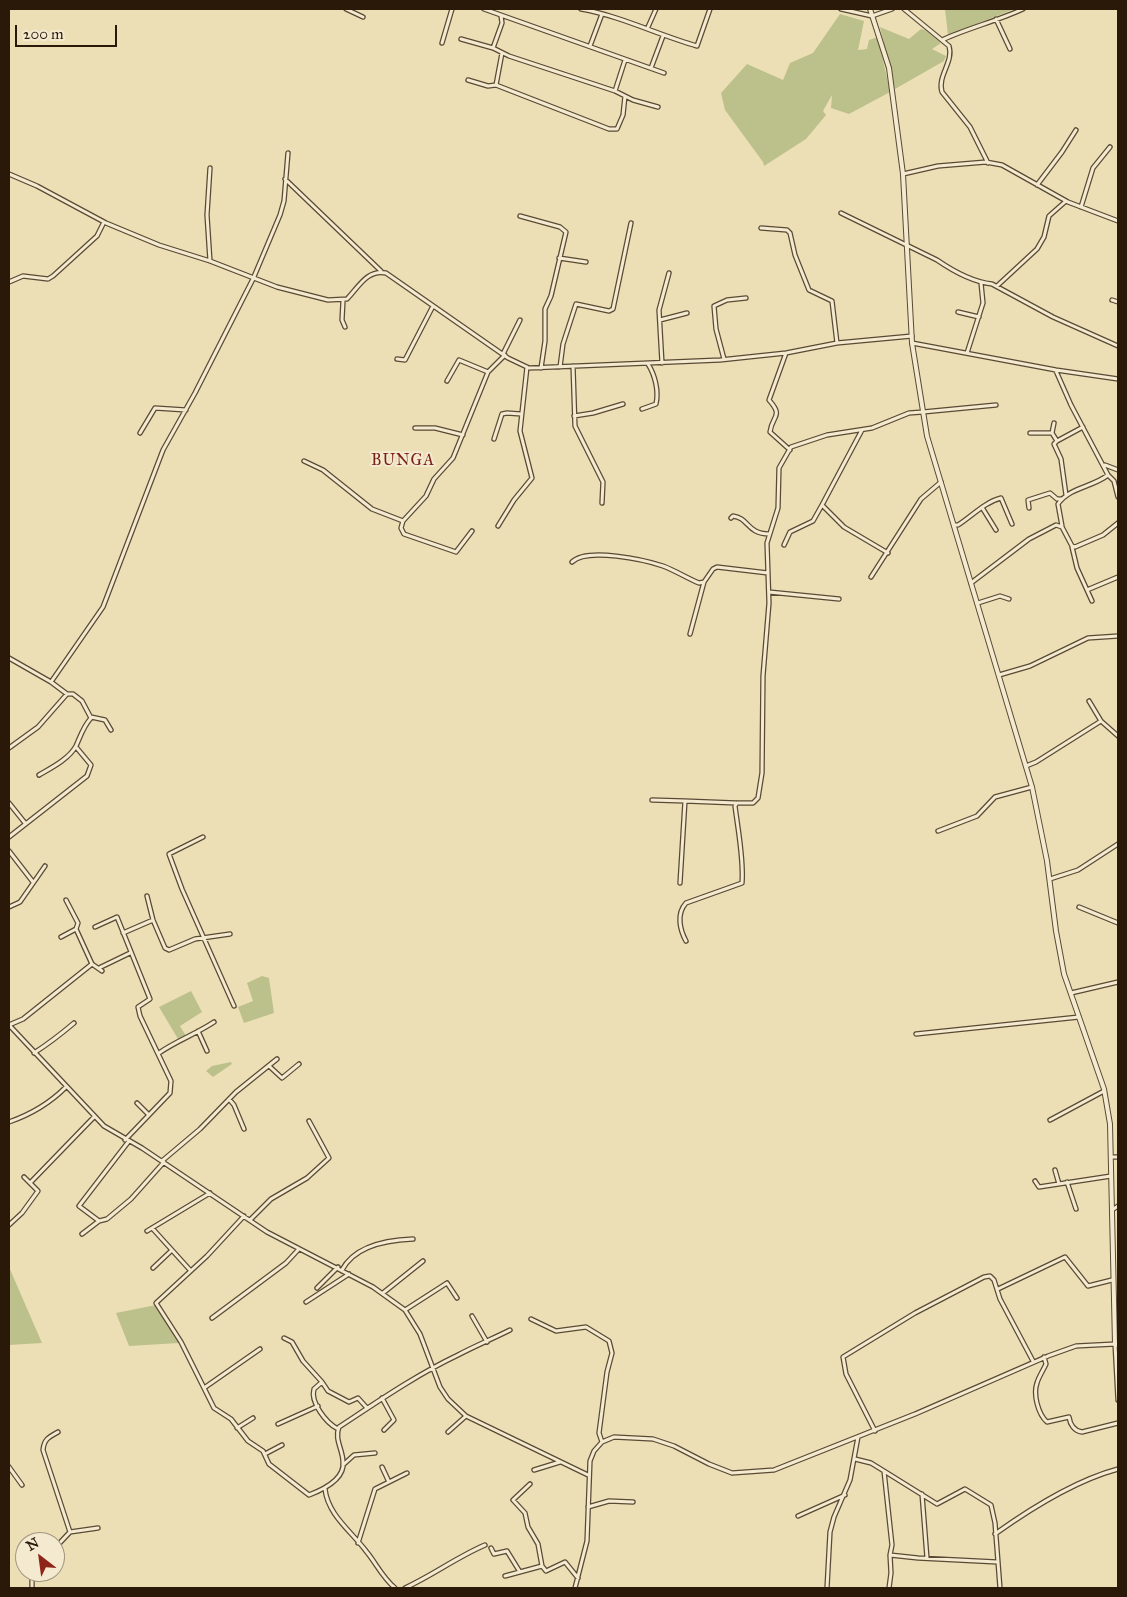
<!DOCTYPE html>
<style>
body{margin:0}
#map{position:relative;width:1127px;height:1597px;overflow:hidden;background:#ecdfb6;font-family:"IM FELL Great Primer",serif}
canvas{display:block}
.frame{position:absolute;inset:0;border:10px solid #2a1909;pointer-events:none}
.north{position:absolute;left:15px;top:1532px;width:50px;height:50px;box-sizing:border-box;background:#f3ead0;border:1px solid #a39680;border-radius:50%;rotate:330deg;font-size:14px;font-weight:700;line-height:20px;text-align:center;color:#2a1909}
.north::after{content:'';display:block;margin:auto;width:18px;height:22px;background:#8f2418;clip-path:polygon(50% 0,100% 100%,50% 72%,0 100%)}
.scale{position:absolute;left:15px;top:25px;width:102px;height:22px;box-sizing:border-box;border:2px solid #2a1909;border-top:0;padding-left:6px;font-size:15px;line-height:18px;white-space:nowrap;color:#2a1909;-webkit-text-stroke:4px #f3ead0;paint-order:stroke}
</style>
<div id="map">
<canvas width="1127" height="1597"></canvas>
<div class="frame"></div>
<div class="north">N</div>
<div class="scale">200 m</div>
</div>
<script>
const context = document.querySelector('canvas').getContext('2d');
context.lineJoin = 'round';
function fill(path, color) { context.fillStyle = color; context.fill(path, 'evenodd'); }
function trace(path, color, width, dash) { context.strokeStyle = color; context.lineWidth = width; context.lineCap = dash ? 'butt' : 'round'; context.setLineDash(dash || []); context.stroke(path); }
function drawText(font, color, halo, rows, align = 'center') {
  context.font = font + ' "IM FELL Great Primer",serif'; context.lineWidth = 4; context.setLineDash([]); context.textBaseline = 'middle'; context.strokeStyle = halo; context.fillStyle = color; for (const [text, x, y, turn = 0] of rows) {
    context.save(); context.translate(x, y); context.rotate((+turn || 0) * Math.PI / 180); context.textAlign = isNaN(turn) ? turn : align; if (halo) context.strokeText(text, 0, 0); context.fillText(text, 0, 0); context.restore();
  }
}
fill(new Path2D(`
 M945,9H1011L1012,10L948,35Z
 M840,14L864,21L858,50L867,49L869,40L878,37L890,92L849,114L831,108L832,95L823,111L826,115L806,139L764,166L763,162L725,110L721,93L747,64L783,80L790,63L813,53Z
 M880,27L909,39L921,29L925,30L941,43L932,49L946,56L944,61L895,89Z
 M262,976L269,978L274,1013L244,1023L238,1007L253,1001L247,983Z
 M191,991L202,1012L180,1026L186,1036L178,1039L159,1007Z
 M231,1062L232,1064L213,1077L206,1071L212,1066Z
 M9,1267L42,1343L9,1345Z
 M156,1305L179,1343L129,1346L116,1313Z`), '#bcc18b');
const minor = new Path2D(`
 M346,9L363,17
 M484,9L664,73
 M581,9C621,16 658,35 697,46L710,9
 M841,9L872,16L892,9
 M904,9L949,46C954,62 937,76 942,92L970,127L988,163
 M996,19L1010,49
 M648,27L656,9
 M461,39L493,48L509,56L615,91L633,100L658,107
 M942,40C968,28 997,21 1023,9
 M442,43L452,9
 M590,46L602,14
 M493,48L502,23L501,16
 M651,68L663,36
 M468,80L488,86L496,85L609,129H617L623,115L625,96
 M496,85L502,53
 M615,91L625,60
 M210,168L207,215L210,261
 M9,174L37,186L106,223L159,245L210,261L277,287L328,300L347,299C358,288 367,269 386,273L508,358L529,368L720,360L786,353L837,343L912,336
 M903,174L938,166L986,162L1002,165L1068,202L1118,221
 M285,179L381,271
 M1037,185L1062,152L1076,130
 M1081,207L1093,168L1110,147
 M841,213L937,260C953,271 973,282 992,284L1053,317L1118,346
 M520,216L560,227L566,232L551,296L545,309V341L541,368
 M761,228L787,230L790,233L795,255L809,290L832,301L837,343
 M559,258L586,262
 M9,282L23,276L48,279L53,276L97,236L104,222
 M997,286L1037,249L1044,237L1049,216L1066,201
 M1112,300L1118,302
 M343,301L342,320L345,327
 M958,312L979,317
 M660,320L687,313
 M912,343L1056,370L1118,379
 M786,353L769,400C784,417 772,415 770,432L790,450
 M967,353L983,303L981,283
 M503,354L520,320
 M397,359L405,360L433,306
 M724,359L716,329L714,306L727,300L746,298
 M662,363L659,310L669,273
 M573,366L575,426L603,482L602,503
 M560,367L563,344L576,304L609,311L613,309L631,223
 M1056,371L1071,405L1108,475
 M447,381L459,360L488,372L505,355
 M642,409L656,404C659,391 655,375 648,364
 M923,412L996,405
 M574,416L593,413L623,404
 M1054,423L1052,433L1057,441L1083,427
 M415,428H435L463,435
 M862,430L822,505L844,527L888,553
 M140,433L155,408L186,410
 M1030,433H1052
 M494,439L502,414L507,413L521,414
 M1057,441L1054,444L1061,459L1066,495
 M304,461L323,470L372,509L403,521
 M1105,465L1118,470
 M1029,508L1028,500L1050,493L1057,499H1061
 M983,509L996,530
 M731,518L733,516C749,518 747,534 769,534
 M954,525H958C972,516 985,502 1001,498L1012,524
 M498,526L514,500L532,478L520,431L527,367
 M1062,526L1058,504C1070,487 1093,487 1108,475L1114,481L1118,497
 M472,531L456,552L404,534L401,528L403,521L426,496L434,479L453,458L488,372
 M784,545L790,532L813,521L822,505
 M1072,547L1077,568L1092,601
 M572,562C587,547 645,560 663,566C676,571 687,578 699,583L704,582L713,569L717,567L768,573
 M871,577L921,499L941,482
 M971,583L1029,539L1056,525L1062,527L1072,546L1075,547L1103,535L1118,523
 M1087,590L1118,577
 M769,592L839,599
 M978,603L1000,596L1009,599
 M690,634L704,582
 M9,658L51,682L67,694L38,727L9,748
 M999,675L1030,666L1088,638L1118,636
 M51,682L103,607L163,450L195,393L253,279L280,215L284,201L288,153
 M1089,701L1101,721
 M91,717L105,720L111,730
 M1026,766L1036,762L1101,721L1118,736
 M39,775C51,768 69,759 76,746C81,735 83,727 91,718L82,701L73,694H67
 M652,800L685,801
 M9,803L25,823
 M938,831L977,816L995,797L1032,787
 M9,837L87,776L91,765L76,747
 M203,837L169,854L182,889L234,1006
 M9,851L33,882
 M1050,879L1078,870L1118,844
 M680,883L685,801L736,803
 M147,896L153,920L165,948L169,950L195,939L230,934
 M66,900L78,923L76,929L92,964L102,971
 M9,907L20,902L45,866
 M1079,907L1118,923
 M95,927L117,917L150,999L138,1007L140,1016L171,1081L170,1093L125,1140
 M123,933L153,920
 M61,937L76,929
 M686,941C680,930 676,914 686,903L742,883C744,860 738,830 735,806L737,803H753L758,798L762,773L763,676L769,603L767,543L778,508L779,468L791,447L827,435L872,428L909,413L923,412
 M99,968L130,953
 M1071,993L1118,982
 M9,1025L104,1126L142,1148L267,1232L373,1287L405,1310L420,1334L440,1387L448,1399L466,1416L588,1475
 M9,1025L23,1019L92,964
 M198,1031L207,1051
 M916,1034L1079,1017
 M34,1053C48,1044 61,1034 74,1023
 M159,1053C176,1041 196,1034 214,1022
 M269,1066L282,1078L299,1064
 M229,1099L234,1105L244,1129
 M137,1103L149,1115
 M1050,1120L1104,1091
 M9,1122C32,1114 49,1104 66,1087
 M1111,1157H1118
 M162,1161L200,1129L236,1092L277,1059
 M1055,1170L1059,1184
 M1035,1181L1039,1187L1111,1176
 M1067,1182L1076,1209
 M30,1183L94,1117
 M1112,1210L1118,1206
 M244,1216L207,1256L156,1303L181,1342L214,1408L231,1419L248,1441L263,1451L269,1464L309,1495C322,1490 345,1479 343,1462C343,1450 334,1439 339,1427C377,1402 416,1375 458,1355C475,1346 492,1339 510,1330
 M250,1220L271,1199L307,1178L329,1158L309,1121
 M99,1221L79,1206L129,1141
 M9,1225L22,1213L38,1191L24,1177
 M152,1228L190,1270
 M147,1231L210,1193
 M82,1234L99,1221L107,1219L131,1199L164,1162
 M153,1268L171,1251
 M342,1270C355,1245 387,1240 413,1239
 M317,1288L338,1267
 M998,1289L1065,1257L1088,1286L1112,1280
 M383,1293L423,1261
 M306,1302L349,1274
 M405,1310L447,1283L457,1298
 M472,1316L487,1342
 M212,1318L286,1263L298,1250
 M531,1319L556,1331L586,1327L609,1341L612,1353L607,1372L599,1433L602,1442
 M284,1338L292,1342L303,1361L322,1382
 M1044,1357L1046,1364C1043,1371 1039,1376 1037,1383C1033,1394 1038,1414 1047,1422L1069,1417C1070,1424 1074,1431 1082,1432L1118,1423
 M204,1388L260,1349
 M382,1398L394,1420L384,1430
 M278,1424L318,1406
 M237,1428L253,1418
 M338,1429C326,1423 310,1402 314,1389L322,1382L328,1391L349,1402L358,1398L367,1408
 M875,1431L846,1374L843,1357L915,1313L984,1277L990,1276L994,1280L1000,1299L1033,1361
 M58,1432C49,1437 44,1439 43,1450L70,1532
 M448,1432L466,1416
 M265,1454L282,1445
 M855,1459L871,1463L884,1471L892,1545L890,1555
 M343,1465L354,1455L375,1453
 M9,1467L22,1485
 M382,1467L389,1482
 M534,1470L560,1462
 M884,1471L937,1504L965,1489L991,1505L995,1523L1000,1588
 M530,1484L513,1500L525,1513L528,1527L538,1544L542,1566
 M325,1489C328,1515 351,1531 366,1551C376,1563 382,1577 395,1588
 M922,1494L927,1558
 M588,1507L609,1501L633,1502
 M798,1516L845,1495
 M995,1534C1030,1509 1077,1480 1118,1469
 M358,1543L375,1489L407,1473
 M55,1548L70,1532L98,1528
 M491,1548L494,1554L507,1551L520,1572
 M505,1576L542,1566L546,1571L565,1562L578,1578
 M32,1588V1572
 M405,1588C433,1575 457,1557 485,1545
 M575,1588L587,1541L590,1461L594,1451L602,1442L614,1437L653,1439L674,1446L709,1464L732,1473L774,1470L915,1414L1048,1356L1076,1346L1115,1344L1118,1400
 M827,1588L830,1532L834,1517L850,1480L858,1437
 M889,1588L891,1573L890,1555L918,1558L997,1562`);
const tertiary = new Path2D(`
 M870,9L889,68L903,174L912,343L927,436L1032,787L1047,861L1056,931L1064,974L1104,1089L1110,1124L1115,1344L1118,1345`);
trace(minor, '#5a4a34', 5.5);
trace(tertiary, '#5a4a34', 6);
trace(minor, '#f3ead0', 3);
trace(tertiary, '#f3ead0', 4);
context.letterSpacing = '1px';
drawText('16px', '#7a1f14', '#f3ead0', [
 ["BUNGA",403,461]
]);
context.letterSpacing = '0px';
</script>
